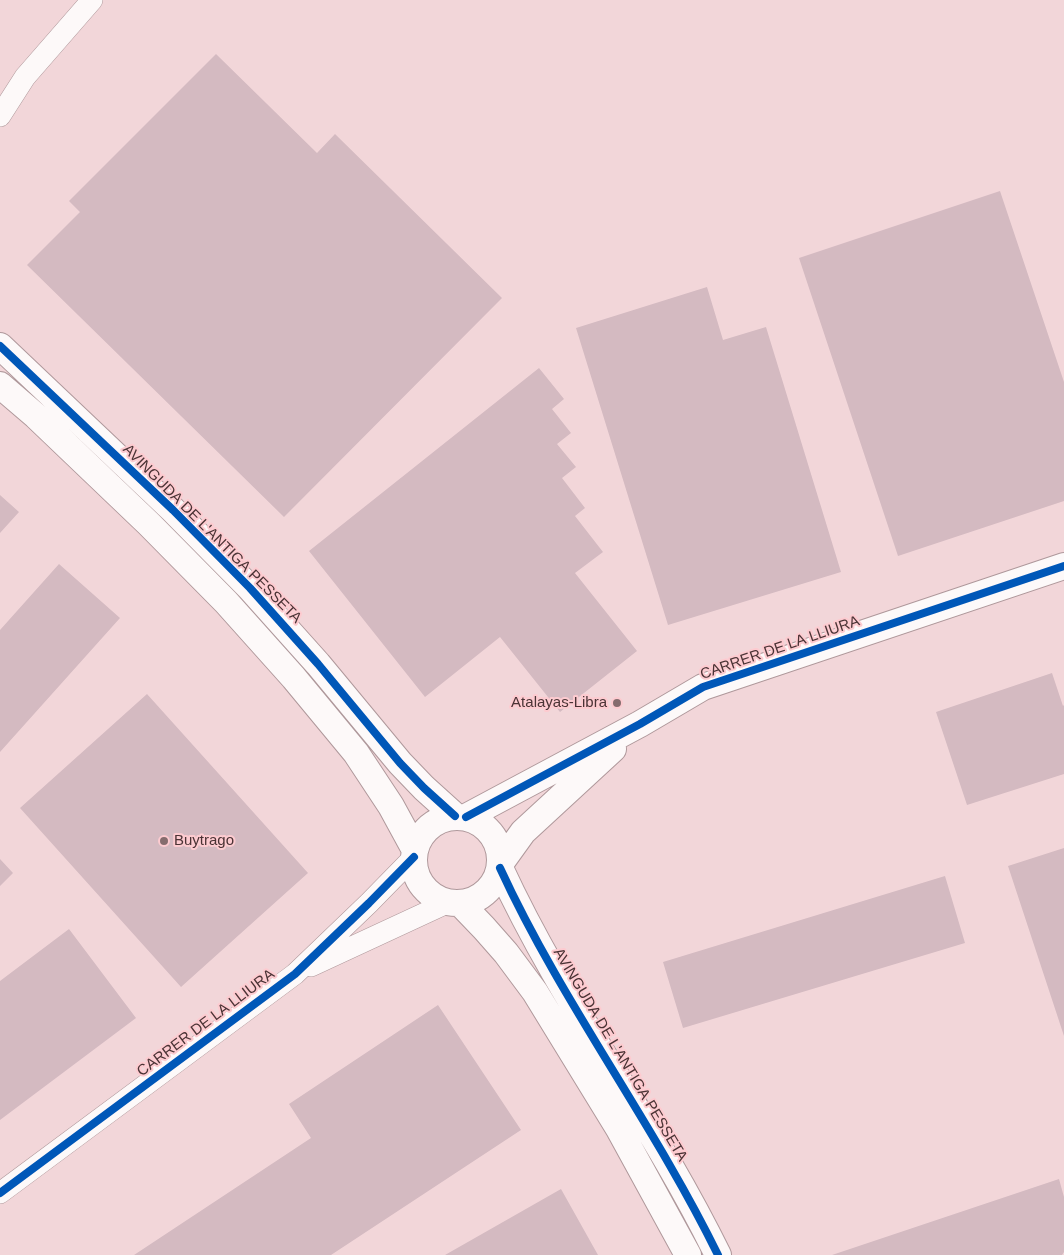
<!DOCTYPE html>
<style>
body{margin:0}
canvas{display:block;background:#f2d6d9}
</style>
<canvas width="1064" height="1255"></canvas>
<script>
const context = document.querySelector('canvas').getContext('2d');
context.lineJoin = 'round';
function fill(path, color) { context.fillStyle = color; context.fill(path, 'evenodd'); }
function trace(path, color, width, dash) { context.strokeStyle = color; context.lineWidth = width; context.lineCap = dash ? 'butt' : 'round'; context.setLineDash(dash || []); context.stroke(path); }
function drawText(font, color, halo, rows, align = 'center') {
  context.font = font + ' Arial,sans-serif'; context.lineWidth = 4; context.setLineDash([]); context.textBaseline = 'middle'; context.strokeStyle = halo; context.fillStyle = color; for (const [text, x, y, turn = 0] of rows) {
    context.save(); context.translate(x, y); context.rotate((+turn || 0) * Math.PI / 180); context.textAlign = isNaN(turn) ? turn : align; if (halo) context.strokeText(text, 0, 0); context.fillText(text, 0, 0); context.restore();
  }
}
fill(new Path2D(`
 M216,54L317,153L335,134L502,298L284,517L27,265L80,212L69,201Z
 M1000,191L1064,382V501L898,556L799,258Z
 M707,287L723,340L766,327L841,572L668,625L576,328Z
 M539,368L564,399L552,409L571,433L557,444L576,467L562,478L585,508L575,516L603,552L575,573L637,651L560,712L500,637L425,697L309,551Z
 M0,495L19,512L0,533Z
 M59,564L120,618L0,752V630Z
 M1052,673L1063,706L1064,705V774L967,805L936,712Z
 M147,694L308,873L181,987L20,808Z
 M1064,848V1036L1008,866Z
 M0,859L13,873L0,886Z
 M945,876L965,943L683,1028L663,962Z
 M69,929L136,1018L0,1120V981Z
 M438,1005L521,1130L331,1255H134L311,1138L289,1104Z
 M1059,1179L1064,1197V1252L1062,1255H832Z
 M561,1189L598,1255H445Z`), '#d4bac1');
const minor = new Path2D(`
 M0,116L25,77L92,0
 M311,966L449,902
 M0,1193L295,974L369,903L414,857`);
const tertiary = new Path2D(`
 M0,346L173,510L250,588L318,664L400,763L424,788L455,816
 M0,385L36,416L149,524L226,602L294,678L356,753L391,806L415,850
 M414 860a43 43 0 1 1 86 0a43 43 0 1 1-86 0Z
 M466,817L640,724L703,687L1064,566
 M500,864L523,832L613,749
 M500,868C562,1003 653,1122 718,1255
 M460,903L484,928L506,953L535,992L619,1129L688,1255`);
trace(minor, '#af989b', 22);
trace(tertiary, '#af989b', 28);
trace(minor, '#fdf9f9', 21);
trace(tertiary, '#fdf9f9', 26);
trace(new Path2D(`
 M0,346L173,510L250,588L318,664L400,763L424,788L455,816
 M466,817L640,724L703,687L1064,566
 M500,868C562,1003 653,1122 718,1255
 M0,1193L295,974L369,903L414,857`), '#0057b8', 8);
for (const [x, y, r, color] of [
 [617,703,5,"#856c6e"],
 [164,841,5,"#856c6e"]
]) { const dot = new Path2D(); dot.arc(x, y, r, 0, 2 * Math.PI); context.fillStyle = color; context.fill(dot); trace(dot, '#fdcbd0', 2); }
drawText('15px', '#4b3335', '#fdcbd0', [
 ["AVINGUDA DE L'ANTIGA PESSETA",212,534,45],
 ["CARRER DE LA LLIURA",780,648,-19],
 ["CARRER DE LA LLIURA",206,1023,-37],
 ["AVINGUDA DE L'ANTIGA PESSETA",620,1055,59]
]);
drawText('15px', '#4b3335', '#fdcbd0', [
 ["Atalayas-Libra",607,703],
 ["Buytrago",174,841,"left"]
], 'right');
</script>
